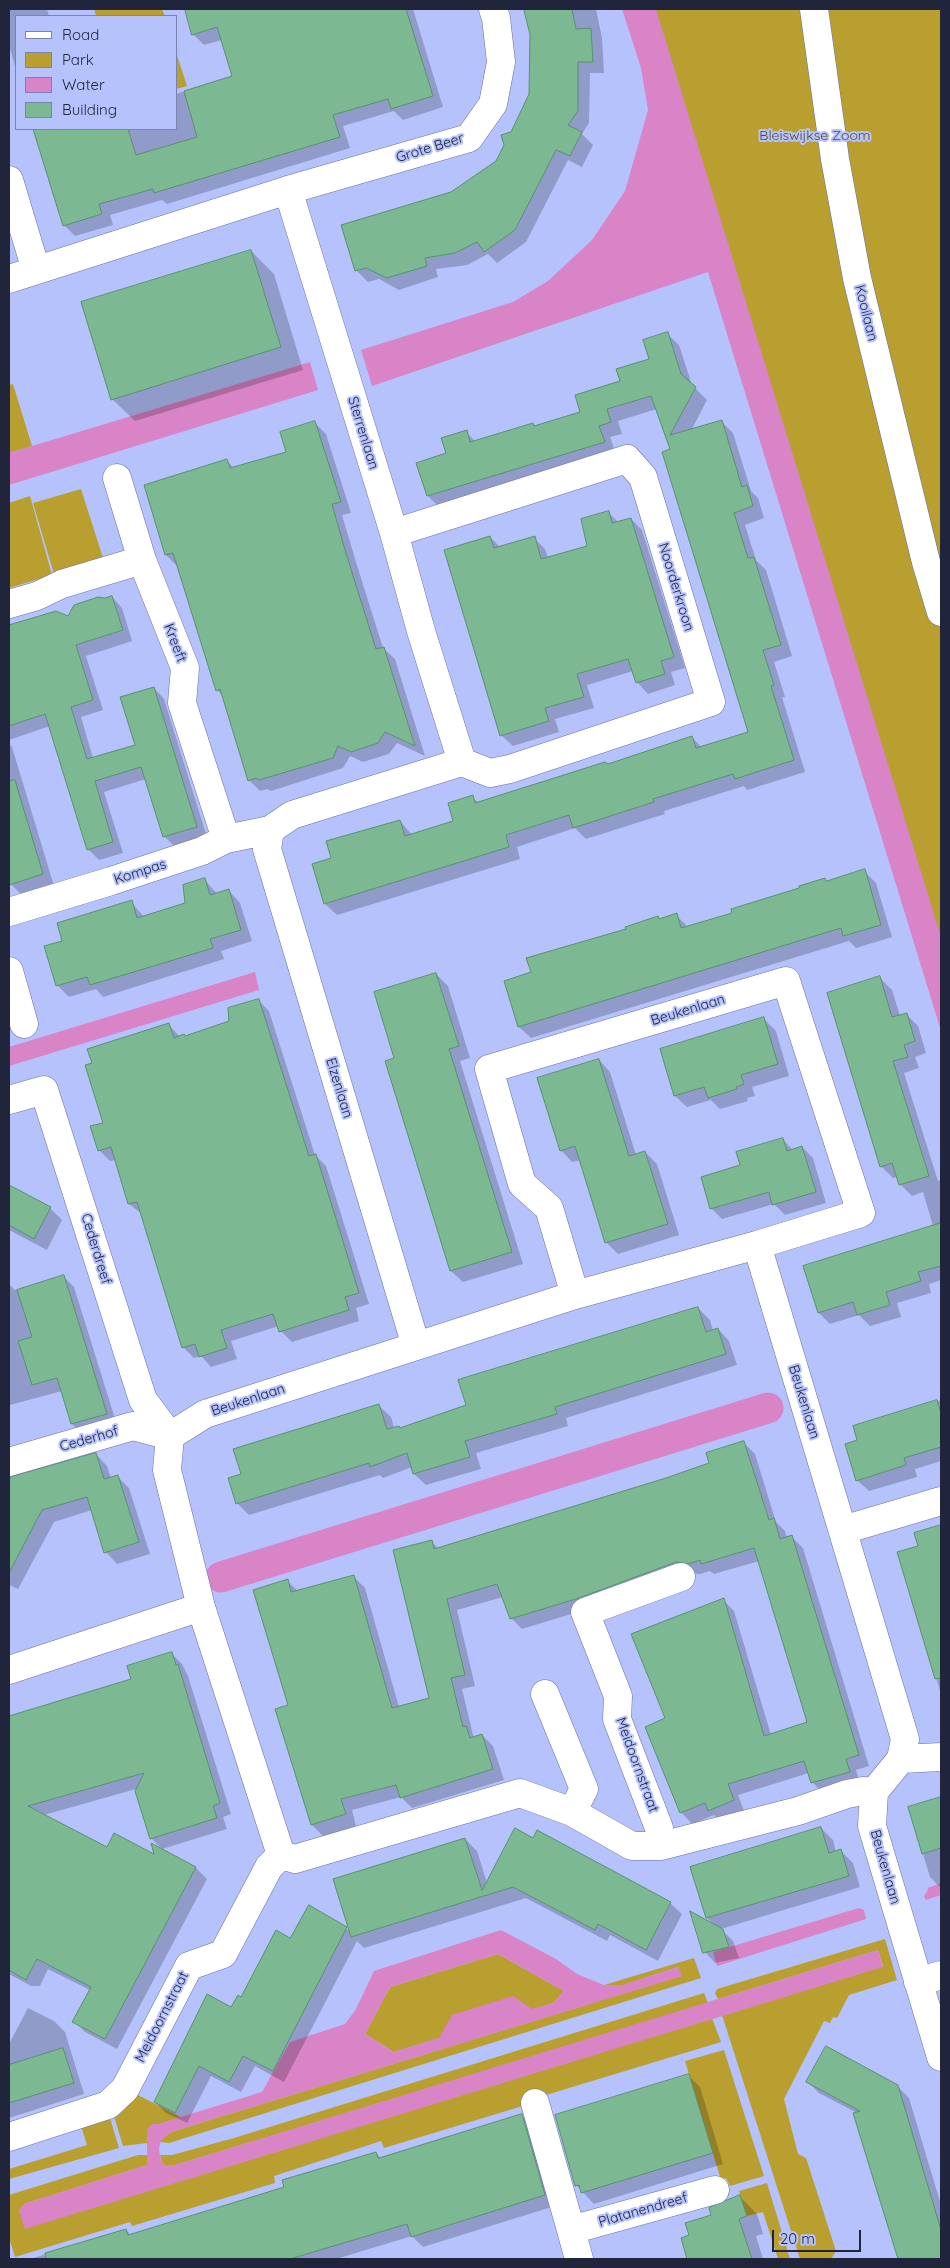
<!DOCTYPE html>
<style>
body{margin:0}
#map{position:relative;width:950px;height:2268px;overflow:hidden;background:#b6c2fc;font-family:Quicksand,sans-serif}
canvas{display:block}
.frame{position:absolute;inset:0;border:10px solid #21253b;pointer-events:none}
.legend{position:absolute;left:15px;top:15px;width:162px;height:115px;box-sizing:border-box;background:#b6c2fc;border:1px solid #7a83af;margin:0;padding:6px 9px;list-style:none;font-size:15px;color:#21253b}
.legend li{display:flex;align-items:center;gap:10px;height:25px}
.legend b{width:25px;border:1px solid #7a83af}
.scale{position:absolute;left:772px;top:2230px;width:89px;height:22px;box-sizing:border-box;border:2px solid #21253b;border-top:0;padding-left:6px;font-size:15px;line-height:18px;white-space:nowrap;color:#21253b;-webkit-text-stroke:4px #b6c2fc;paint-order:stroke}
</style>
<div id="map">
<canvas width="950" height="2268"></canvas>
<div class="frame"></div>
<ul class="legend">
<li><b style="height:6px;background:#fff"></b>Road</li>
<li><b style="height:14px;background:#b99f30"></b>Park</li>
<li><b style="height:14px;background:#d884c6"></b>Water</li>
<li><b style="height:14px;background:#7cb892"></b>Building</li>
</ul>
<div class="scale">20 m</div>
</div>
<script>
const context = document.querySelector('canvas').getContext('2d');
context.lineJoin = 'round';
function fill(path, color) { context.fillStyle = color; context.fill(path, 'evenodd'); }
function trace(path, color, width, dash) { context.strokeStyle = color; context.lineWidth = width; context.lineCap = dash ? 'butt' : 'round'; context.setLineDash(dash || []); context.stroke(path); }
function drawText(font, color, halo, rows, align = 'center') {
  context.font = font + ' Quicksand,sans-serif'; context.lineWidth = 4; context.setLineDash([]); context.textBaseline = 'middle'; context.strokeStyle = halo; context.fillStyle = color; for (const [text, x, y, turn = 0] of rows) {
    context.save(); context.translate(x, y); context.rotate((+turn || 0) * Math.PI / 180); context.textAlign = isNaN(turn) ? turn : align; if (halo) context.strokeText(text, 0, 0); context.fillText(text, 0, 0); context.restore();
  }
}
fill(new Path2D(`
 M94,9H162L165,16H96Z
 M643,9H941V992Z
 M176,52L187,86L176,89Z
 M13,384L32,446L9,453V385Z
 M81,489L103,558L54,574L33,503Z
 M30,496L52,575L9,588V503Z
 M885,1939L897,1980L849,1995L837,2018L833,2017L830,2023L824,2021L784,2099L798,2154L806,2158L836,2251L831,2259H800L722,2015L883,1966L878,1950L718,1999L715,1993L717,1989Z
 M498,1954L564,1991L553,2003L394,2052L365,2034L390,1987Z
 M694,1958L701,1978L169,2143L160,2142L163,2137L174,2131L681,1976L678,1967L623,1985H604Z
 M704,1993L708,2003L175,2165L166,2166L162,2163L160,2155H172L234,2138Z
 M712,2018L721,2042L526,2101V2105L384,2148L381,2141L274,2176L275,2183L132,2226L130,2222L15,2257L9,2238V2195L138,2155H147V2165L24,2204L19,2211Z
 M724,2050L764,2176L730,2186L726,2178L721,2180L685,2061Z
 M134,2093L181,2117L147,2129V2143L123,2146L113,2113Z
 M109,2115L119,2148L9,2179V2169L87,2145L81,2126Z
 M767,2183L790,2259H778L763,2212L747,2216L739,2191Z`), '#b99f30');
fill(new Path2D(`
 M622,9H656L941,937V1031L708,272L372,386L361,350L513,302L548,281L592,240L625,191L648,110L641,68Z
 M310,362L318,390L9,485V453Z
 M255,972L259,990L9,1066V1047Z
 M941,1883V1895L926,1900L924,1896L927,1892L928,1888Z
 M859,1908L864,1910L866,1919L717,1966L713,1952Z
 M501,1930L556,1959L577,1974L604,1985H623L678,1967L682,1976L174,2131C158,2139 157,2146 162,2163L166,2166L175,2165L878,1950L883,1967L25,2229L19,2211L24,2204L147,2165V2129L152,2124H158L262,2092L290,2042L345,2024L356,2009L374,1971ZM498,1954L564,1991L553,2003L532,2009L513,1996L452,2015L439,2038L394,2052L365,2034L390,1987Z`), '#d884c6');
fill(new Path2D(`
 M9,9H47L49,16H16V70L9,45Z
 M186,9H413L443,107L403,120L394,111L343,126L350,148L167,204L162,200L110,215L113,225L75,236L64,225L34,129H176V94L233,76L222,40L204,45L193,34Z
 M525,9H596L602,38L604,73H590L589,123L582,134L593,145L582,167L568,160L526,242L497,263L488,254L467,265L436,269L438,277L399,290L379,279L368,282L356,270L451,193L497,162L531,94V35Z
 M251,251L274,274L303,370L135,421L112,399Z
 M667,334L679,345L692,385L707,400L691,431L721,421L733,433L751,491L758,498L764,518L745,525L756,560L766,570L792,656L774,662L785,697H782L805,772L747,790L744,786L664,811L665,814L586,839L575,828L517,847L520,859L337,915L325,904L333,859L400,821L412,835L455,821L472,797L479,803L608,765L692,737L702,748L749,732L672,450L657,409L618,421L622,434L610,437L616,454L440,508L428,496L418,464L447,454L466,432L476,442L533,425L535,427L582,413L651,360Z
 M315,423L326,434L351,513L342,515L356,562L383,648L395,659L425,756L397,743L389,754L363,762L350,756L343,768L271,791L267,789L260,791L249,780L224,697L217,690L177,566L166,555L227,461L234,468L288,453Z
 M608,512L619,523L631,519L642,530L685,668L671,672L675,685L648,694L637,682L633,671L587,685L594,708L555,719L559,732L513,746L501,735L490,537L501,548L534,538L545,549L548,558L588,546Z
 M112,597L122,608L132,641L86,656L103,710L81,717L93,758L136,745L154,688L164,699L207,837L175,847L164,836L146,779L104,792L123,853L99,860L88,849L50,726L9,740V626L55,612L69,618Z
 M9,744L12,747L54,886L23,896L11,884L9,878Z
 M864,871L876,883L892,937L856,948L849,941L531,1038L519,1027L505,982L533,973L658,918L660,920L676,915L688,927L733,914L825,879L828,882Z
 M204,879L217,894L229,891L240,903L252,941L221,951L224,959L103,997L96,989L69,997L57,985L64,942L131,902L144,917L187,904Z
 M436,974L448,986L470,1058L460,1061L523,1264L463,1282L451,1271L395,1059Z
 M880,978L892,990L900,1016L906,1014L918,1026L926,1053L915,1057L919,1068L904,1073L938,1181L941,1180V1280L929,1284L931,1293L897,1303L901,1317L870,1326L859,1315L830,1324L819,1313L933,1226L923,1192L912,1196L900,1184L898,1177L893,1178L881,1166Z
 M258,1000L269,1011L315,1155L326,1166L369,1304L356,1308L359,1321L292,1342L281,1331L279,1326L231,1341L237,1359L211,1367L201,1356L194,1358L183,1347L142,1214L129,1204L116,1160L110,1161L99,1150L105,1123L169,1025L180,1037H185L231,1022Z
 M764,1019L776,1031L789,1076L752,1087L755,1096L747,1098L748,1101L720,1109L711,1100L687,1107L675,1096Z
 M599,1060L610,1072L636,1155L645,1152L657,1164L679,1235L618,1254L606,1242L581,1160L572,1162L561,1150Z
 M782,1139L793,1150L802,1147L813,1158L826,1203L785,1215L774,1204L722,1219L711,1208Z
 M9,1186L50,1208L62,1220L47,1250L9,1230Z
 M63,1276L74,1287L117,1425L83,1435L72,1424L62,1391L10,1405L9,1403V1284L15,1290Z
 M698,1308L710,1320L713,1331L718,1329L729,1341L737,1365L566,1418L568,1426L476,1453L481,1469L426,1485L414,1474L412,1467L383,1478L380,1475L249,1515L237,1503L242,1475L379,1406L391,1417L394,1428L399,1427L401,1429L468,1406Z
 M941,1400V1461L915,1469L917,1477L869,1491L857,1480L859,1441L855,1427Z
 M744,1443L755,1454L776,1522L785,1531L787,1538L791,1536L803,1548L869,1766L856,1770L860,1783L823,1793L812,1782L809,1773L738,1795L744,1811L720,1821L714,1815L692,1824L681,1812L667,1719L723,1600L734,1611L771,1735L808,1723L759,1561L714,1574L710,1571L700,1574L687,1573L591,1608L522,1629L511,1618L503,1597L457,1610L475,1686L462,1689L473,1735L475,1737L482,1735L493,1746L504,1780L412,1808L401,1797L352,1810L356,1826L323,1836L312,1825L276,1710L289,1706L287,1581L298,1591L354,1577L365,1588L399,1707L431,1698L432,1542L439,1549L666,1479L710,1464Z
 M96,1454L107,1466L111,1478L117,1476L129,1488L150,1554L117,1564L106,1552L92,1510L54,1522L18,1589L9,1585V1483L12,1478Z
 M941,1526V1694L898,1553L919,1547L915,1534Z
 M171,1653L182,1664L188,1676L231,1814L223,1817L227,1829L162,1849L151,1838L136,1789L44,1815L108,1849L157,1856L153,1846L196,1868L207,1879L117,2049L85,2032L74,2021L90,1990L48,1969L40,1986H31L9,1974V1820L32,1775L19,1779L9,1769V1736L11,1735L9,1717L133,1680Z
 M941,1798V1888L930,1877L909,1808Z
 M821,1828L833,1840L836,1852L841,1851L853,1863L860,1887L721,1929L733,1941L739,1958L715,1963L705,1952L714,1925L707,1918Z
 M465,1839L477,1851L487,1883L670,1903L682,1914L658,1961L610,1935L607,1941L526,1898L364,1948L357,1941L284,2082L255,2066L241,2092L211,2076L187,2123L166,2113L155,2102L291,1939L309,1907L351,1932Z
 M28,2008L54,2021L65,2032L84,2094L9,2118V2044Z
 M689,2076L700,2087L723,2164L594,2204L576,2185Z
 M808,2082L897,2086L909,2098L941,2205V2259H900L854,2114L857,2113L819,2093Z
 M522,2116L532,2126L555,2206L423,2247L412,2236L336,2259H30L126,2230L131,2235L286,2188L376,2153L381,2158Z
 M740,2197L757,2214L763,2234L756,2236L763,2259H689L682,2238L691,2236L712,2216Z`), '#0003');
trace(new Path2D(`
 M221,1577L768,1408`), '#d884c6', 31);
const building = new Path2D(`
 M185,9H406L433,96L391,109L388,99L333,115L340,137L154,193L153,189L99,204L102,214L63,226L33,129H128L136,155L197,137L184,91L232,76L217,27L192,35Z
 M524,9H572L576,29L591,28L593,62H578V111L568,125L582,132L570,156L556,150L515,230L484,252L477,242L455,253L425,258L427,266L387,278L366,268L355,271L341,225L451,192L496,161L504,145L501,135L511,132L529,94L530,35Z
 M251,250L281,347L111,400L81,302Z
 M668,332L681,374L696,387L670,435L722,420L742,487L747,485L753,506L734,513L748,558L754,557L781,645L763,650L774,685L771,686L794,760L735,779L733,774L653,799L654,802L573,828L569,815L506,835L509,847L324,904L312,864L331,858L326,841L400,820L405,836L453,821L448,803L473,795L475,803L605,762L608,764L692,736L696,748L748,732L662,452L670,449L651,396L607,409L611,422L599,426L605,442L427,496L416,463L446,453L441,438L467,430L470,442L533,423L534,426L580,412L575,395L620,381L616,369L649,359L643,340Z
 M315,421L341,502L332,504L345,550L376,649L384,647L415,746L385,732L378,743L351,752L338,746L333,758L259,780L256,778L248,781L220,689L216,691L173,553L165,555L144,485L227,459L230,468L286,452L280,432Z
 M609,511L612,523L631,518L674,657L661,661L665,674L636,683L628,659L577,674L584,697L545,708L549,721L500,736L444,550L490,536L494,548L535,536L541,559L587,546L581,519Z
 M112,596L123,630L76,645L93,700L71,707L87,759L135,745L120,697L154,687L197,827L163,837L141,767L95,781L113,842L87,850L45,714L9,726V625L56,611L68,616L74,605L98,597L105,598Z
 M15,780L43,874L9,885V781Z
 M865,869L881,925L843,936L841,928L518,1027L504,981L531,972L526,958L626,929L625,927L658,916L659,919L677,913L681,928L732,913L731,909L799,888V886L825,878L826,881Z
 M205,878L210,895L229,889L241,930L210,939L213,948L157,965L90,985L87,977L56,986L44,946L62,941L57,923L132,900L137,918L185,903L183,885Z
 M436,973L459,1046L449,1049L512,1252L450,1271L385,1061L394,1058L374,992Z
 M880,976L892,1017L907,1013L915,1041L904,1045L908,1057L893,1061L929,1176L899,1185L892,1163L880,1167L827,993Z
 M259,999L309,1156L316,1154L359,1293L345,1297L349,1310L279,1332L273,1314L221,1330L227,1348L199,1357L195,1344L182,1348L137,1202L128,1204L111,1147L98,1151L90,1126L103,1123L85,1065L92,1063L87,1049L169,1023L174,1038L184,1034L185,1036L229,1021L228,1008Z
 M764,1017L778,1064L741,1075L744,1084L736,1087L737,1089L708,1098L704,1087L674,1096L660,1049Z
 M599,1059L629,1156L645,1151L668,1224L605,1243L575,1146L560,1151L537,1078Z
 M783,1138L787,1151L802,1146L816,1192L772,1205L769,1192L710,1209L701,1177L740,1165L736,1152Z
 M9,1185L51,1207L34,1239L9,1225Z
 M941,1223V1266L918,1272L921,1281L886,1292L890,1305L857,1315L853,1302L818,1313L803,1266Z
 M64,1275L107,1414L71,1424L57,1378L32,1385L18,1341L32,1337L17,1290Z
 M698,1307L706,1332L718,1328L726,1354L555,1407L557,1414L465,1441L470,1457L413,1474L407,1453L370,1467L369,1463L236,1504L228,1478L241,1474L233,1449L379,1404L387,1429L399,1426L400,1428L466,1405L458,1380Z
 M937,1400L941,1413V1447L904,1458L906,1465L856,1481L845,1444L857,1440L853,1426Z
 M744,1441L769,1520L774,1518L780,1539L792,1535L859,1755L846,1759L850,1772L811,1783L804,1761L728,1784L734,1800L708,1811L705,1803L680,1813L645,1727L665,1718L631,1634L724,1598L764,1736L807,1722L754,1548L701,1564L700,1560L688,1564L676,1562L579,1598L510,1619L497,1584L447,1599L465,1675L451,1678L463,1727L466,1726L470,1738L482,1734L493,1769L400,1798L396,1785L341,1799L346,1814L311,1825L275,1709L288,1705L253,1590L288,1579L291,1592L354,1575L392,1708L429,1698L393,1550L432,1540L434,1549L666,1478L709,1463L706,1453Z
 M96,1453L104,1479L118,1475L139,1542L104,1553L87,1497L42,1510L9,1573V1481L11,1477Z
 M941,1525V1678L935,1679L897,1552L918,1546L914,1533Z
 M172,1652L176,1665L178,1664L220,1803L213,1806L217,1818L150,1839L135,1791L144,1773L28,1806L107,1847L114,1833L154,1854L151,1843L196,1867L105,2039L72,2022L91,1987L37,1959L26,1980L9,1970V1716L131,1679L127,1666Z
 M941,1797V1848L922,1854L908,1807Z
 M821,1827L829,1853L841,1849L849,1876L706,1918L690,1867Z
 M515,1828L533,1838L537,1830L671,1902L646,1950L598,1924L595,1930L513,1887L351,1937L333,1879L465,1838L482,1890Z
 M309,1905L347,1927L273,2071L243,2056L229,2082L199,2066L175,2113L154,2102L207,1994L231,2007L238,1995L241,1997L276,1930L290,1938Z
 M690,1911L723,1929L729,1947L703,1953Z
 M826,2046L898,2085L941,2230V2259H898L853,2113L860,2111L806,2082Z
 M63,2048L74,2083L9,2103V2065Z
 M689,2074L713,2153L581,2193L579,2185L575,2186L555,2115Z
 M522,2114L545,2195L411,2237L407,2224L290,2259H46L45,2253L126,2229L128,2235L252,2197L284,2187L282,2180L376,2152L378,2158Z
 M740,2195L747,2216L739,2219L752,2259H687L681,2238L689,2235L685,2223L711,2215L709,2208Z`);
fill(building, '#7cb892');
trace(building, '#57916d', 1);
const minor = new Path2D(`
 M814,9L835,159L857,278L926,562L941,612
 M9,180L36,270
 M288,190L469,138L493,104L501,62L496,18L493,9
 M9,279L288,190L394,533L421,631L462,762L292,815L270,830L226,839L202,851L111,881L9,912
 M117,478L142,560L185,668L182,703L226,839
 M394,533L627,459L643,477L711,702L510,769L490,773L462,762
 M9,604L37,596L62,584L142,560
 M270,830L267,849L416,1346
 M9,971L24,1024
 M9,1100L44,1090L143,1400L170,1436
 M575,1295L549,1208L522,1184L489,1069L786,981L861,1213L757,1245
 M9,1462L133,1426L170,1436
 M843,1530L941,1501
 M9,1670L201,1607L167,1470L170,1436L205,1414L575,1295L757,1245L905,1739L901,1759L874,1792L872,1826L941,2057
 M545,1694L584,1789L572,1812
 M901,1759L941,1757
 M661,1846L659,1828L617,1719L618,1696L585,1612L681,1577
 M281,1855L295,1859L520,1793L572,1812L632,1846H661L798,1811L847,1794L863,1791L874,1792
 M918,1982L941,1975
 M535,2103L571,2230L715,2190
 M9,2137L108,2105L125,2089L189,1966L223,1954L269,1867L281,1855L201,1607
 M571,2230L579,2259`);
trace(minor, '#6771a7', 29);
trace(minor, '#fff', 28);
drawText('14px', '#584d1f', '#b6c2fc', [
 ["Bleiswijkse Zoom",815,136]
]);
drawText('14px', '#21253b', '#b6c2fc', [
 ["Grote Beer",430,148,-17],
 ["Kooilaan",866,313,76],
 ["Sterrenlaan",363,433,73],
 ["Noorderkroon",676,587,73],
 ["Kreeft",175,643,69],
 ["Kompas",140,872,-18],
 ["Beukenlaan",688,1010,-17],
 ["Elzenlaan",339,1088,73],
 ["Cederdreef",96,1249,73],
 ["Beukenlaan",248,1400,-18],
 ["Beukenlaan",804,1402,73],
 ["Cederhof",89,1439,-16],
 ["Meidoornstraat",637,1765,70],
 ["Beukenlaan",885,1867,74],
 ["Meidoornstraat",162,2017,-63],
 ["Platanendreef",643,2210,-16]
]);
</script>
